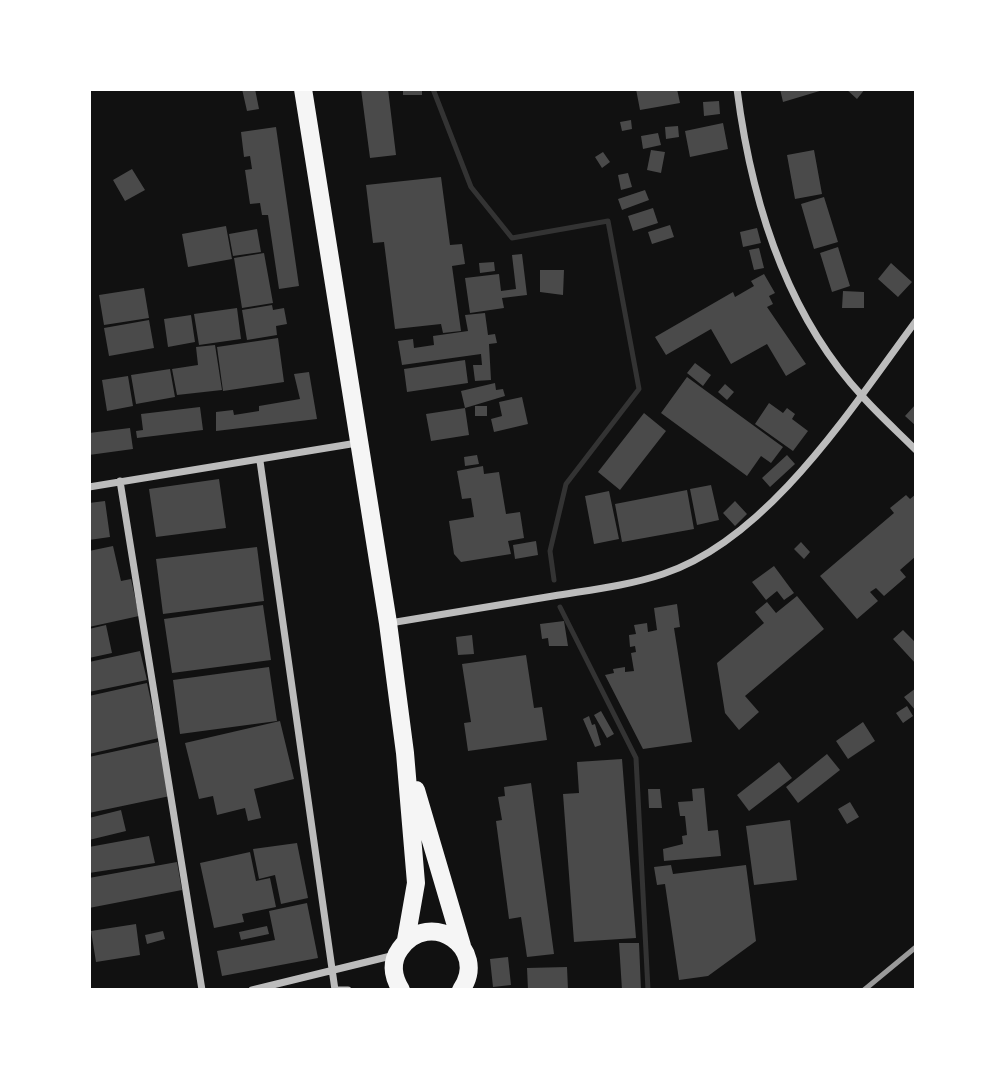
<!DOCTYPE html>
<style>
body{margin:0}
#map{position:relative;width:1005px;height:1079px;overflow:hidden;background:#111;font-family:Signika,sans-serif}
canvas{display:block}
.frame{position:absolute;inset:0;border:91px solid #fff;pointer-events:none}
</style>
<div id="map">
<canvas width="1005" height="1079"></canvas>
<div class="frame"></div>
</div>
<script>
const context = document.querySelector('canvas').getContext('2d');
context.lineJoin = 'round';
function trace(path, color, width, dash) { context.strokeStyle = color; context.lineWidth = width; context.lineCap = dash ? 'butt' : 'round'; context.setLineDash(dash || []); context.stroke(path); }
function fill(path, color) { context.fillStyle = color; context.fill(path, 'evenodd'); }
trace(new Path2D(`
 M433,89L471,187L512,238L608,221L639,389L566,484L550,551L554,580
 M560,607L636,758L648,990`), '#333', 5);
fill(new Path2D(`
 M242,89H255L259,109L247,111Z
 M361,89H388L396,155L370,158Z
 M403,89H422V95H403Z
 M636,89H677L680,103L640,110Z
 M780,89H823V90L783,102Z
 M846,89H865L857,99Z
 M719,101L720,114L704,116L703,102Z
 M631,120L632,129L622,131L620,122Z
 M723,123L728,149L690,157L685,131Z
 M678,126L679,137L666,139L665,127Z
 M276,127L299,286L279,289L268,215H262L260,203L250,204L245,170L252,169L250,156L244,157L241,132Z
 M658,133L661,145L643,149L641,136Z
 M651,150L665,152L661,173L647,170Z
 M814,150L822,194L795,199L787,155Z
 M603,152L610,162L602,168L595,157Z
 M132,169L145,190L125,201L113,180Z
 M628,173L632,187L621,190L618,175Z
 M441,177L450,245L462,244L465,264L452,266L461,331L443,333L441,324L395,329L384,242L373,243L366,185Z
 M645,190L649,200L622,210L618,199Z
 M824,197L838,242L814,249L801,204Z
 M653,208L658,223L633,231L628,216Z
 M670,225L674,237L652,244L648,232Z
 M226,226L232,259L188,267L182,234Z
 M757,228L761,243L743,247L740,232Z
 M257,229L261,252L233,256L229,234Z
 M838,247L850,286L832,292L820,253Z
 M759,248L764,268L754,270L749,250Z
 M264,253L273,303L242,308L234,258Z
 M522,254L527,295L502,298L504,308L470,313L465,278L499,274L501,291L516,289L512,255Z
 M494,262L495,271L480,273L479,263Z
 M891,263L912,282L898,297L878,279Z
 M540,270H564L563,295L540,292Z
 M764,274L775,293L769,296L773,304L767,307L806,364L786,376L767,344L731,364L711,329L666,355L655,337L733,292L735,297L754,286L751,281Z
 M144,288L149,318L104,325L99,295Z
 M843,291L864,292V308H842Z
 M272,305L273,310L284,308L287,324L276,326L277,335L247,340L242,310Z
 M237,308L241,339L199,345L194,314Z
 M485,313L488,335L495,334L497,343L489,344L491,380L475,381L473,365H482L481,354L402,365L398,341L413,339L414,348L434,345L433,336L468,331L465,315Z
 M191,315L195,342L168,347L164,319Z
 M149,320L154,348L109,356L104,328Z
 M278,338L284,382L223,391L217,347Z
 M215,345L222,390L177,395L172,369L198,365L196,347Z
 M465,360L468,383L407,392L404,369Z
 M695,363L711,375L703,386L687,373Z
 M170,369L175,397L136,404L131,375Z
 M309,372L317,419L216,431V412L233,410L234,415L259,411V406L300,399L294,374Z
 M128,376L133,406L107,411L102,380Z
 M687,377L783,447L771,463L761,456L747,476L661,413Z
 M495,383L496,390L503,389L505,396L465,408L461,391Z
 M725,384L734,392L727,400L718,392Z
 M522,397L528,424L494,432L491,419L502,416L499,402Z
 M769,403L783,413L787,408L795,414L792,419L808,431L793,451L755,424Z
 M916,404V426L905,416Z
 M475,406H487V416H475Z
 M200,407L203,430L137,438L136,431L143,430L141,414Z
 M465,408L469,435L431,441L426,414Z
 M644,413L666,431L620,490L598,472Z
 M130,428L133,449L89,455V433Z
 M477,455L479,464L465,466L464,457Z
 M787,455L795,464L770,487L762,478Z
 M483,466L484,474L499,472L506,514L520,512L524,538L508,541L511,554L461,562L454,554L449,521L474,517L471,498L462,499L457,471Z
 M219,479L226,528L156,537L149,489Z
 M711,485L719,520L697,525L690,489Z
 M687,490L694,529L622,542L615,504Z
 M609,491L619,539L594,544L585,496Z
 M916,494V556L900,570L906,577L884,596L876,588L870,592L878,601L857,619L820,576L894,513L890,508L906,495L910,499Z
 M105,501L110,537L89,540V503Z
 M735,501L747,514L735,526L723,513Z
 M536,541L538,555L515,559L513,545Z
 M801,542L810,552L804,559L794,549Z
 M113,546L121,581L131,579L139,616L89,627V551Z
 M257,547L264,601L163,614L156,559Z
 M774,566L794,593L784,600L777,591L766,600L752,582Z
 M797,596L824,629L745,696L759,712L739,730L725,713L717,663L764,623L755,612L767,602L776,613Z
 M677,604L680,627L674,628L692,742L643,749L605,675L614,673L613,669L625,667V672L634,671L631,653L636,652L635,646L630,647L629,635L636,634L634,625L647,623L648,632L657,630L654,608Z
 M263,605L271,660L172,673L164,619Z
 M564,621L568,646H549L548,638L542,639L540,624Z
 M106,625L112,653L89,658V629Z
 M903,630L916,643V664L893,639Z
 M472,635L474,654L458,655L456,637Z
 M140,651L147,680L89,692V662Z
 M526,655L534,708L542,707L547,740L468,751L464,723L471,722L462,664Z
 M269,667L277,721L180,734L173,680Z
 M147,683L159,738L89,754V696Z
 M916,688V711L904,697Z
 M907,706L913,716L903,723L896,713Z
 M601,711L614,734L607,738L594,715Z
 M589,716L592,725L595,724L601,745L595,747L583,719Z
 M280,721L294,779L254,789L261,818L248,821L245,808L217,815L213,796L199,799L185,743Z
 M863,722L875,741L848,759L836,741Z
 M158,742L170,796L89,813V757Z
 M827,754L840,770L798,803L786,787Z
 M622,759L636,938L574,942L563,794L579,793L577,762Z
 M779,762L792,778L749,811L737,795Z
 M531,783L554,954L527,957L521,917L509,919L496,821L502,820L498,797L505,796L504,787Z
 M704,788L708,831L718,830L721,856L664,861L663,849L683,844L682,836L687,835L685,816H680L678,802L693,801L692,789Z
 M648,789H660L662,808H649Z
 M850,802L859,817L847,824L838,809Z
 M121,810L126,831L89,840V818Z
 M790,820L797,880L754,885L746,826Z
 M149,836L155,863L89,873V847Z
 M297,843L308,898L281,904L275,875L259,879L253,849Z
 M250,852L256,881L270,878L276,907L242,914L244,922L214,928L200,863Z
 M177,862L182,890L89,908V878Z
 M671,865L673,874L746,865L756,941L708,976L679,980L665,884L657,885L654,867Z
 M307,903L318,958L222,976L217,951L275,940L269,911Z
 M136,924L140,955L96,962L91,931Z
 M267,926L269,934L241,940L239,932Z
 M163,931L165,939L147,944L145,935Z
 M619,943H639L641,990H622Z
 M508,957L511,985L493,987L490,959Z
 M567,967L568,990H528L527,968Z`), '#4a4a4a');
trace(new Path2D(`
 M737,89C751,199 786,314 863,397C879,415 898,432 916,450
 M260,461L335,990
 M120,481L202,990
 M89,487L357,443
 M390,623C444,614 499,605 553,596C589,590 627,586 663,574C769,539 852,407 916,321
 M252,990L395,955
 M334,990H348`), '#bcbcbc', 7);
trace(new Path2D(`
 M303,89L388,623L405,753L416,883L406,940
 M416,790L462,946
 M401,990C393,977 390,963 400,949C430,907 490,949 461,990`), '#f5f5f5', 18);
trace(new Path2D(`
 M864,990L916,947`), '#9a9a9a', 5);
</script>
